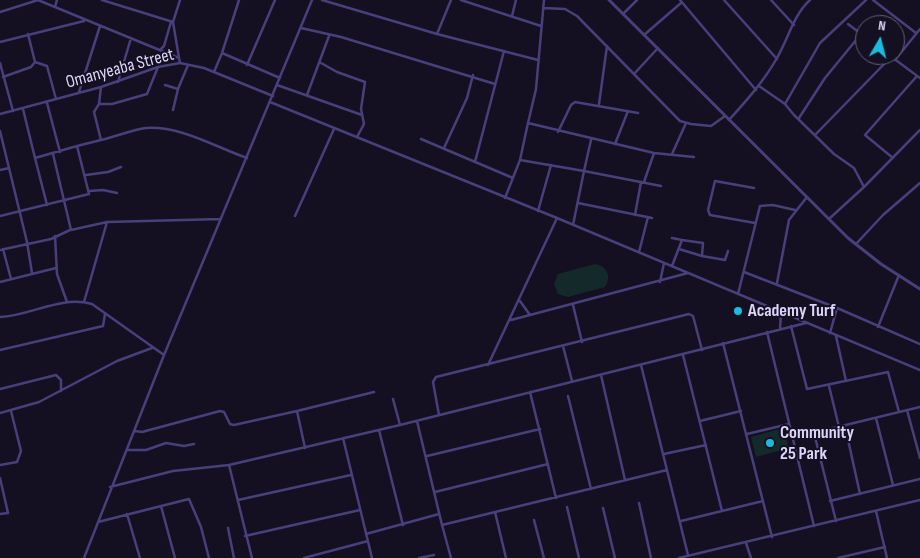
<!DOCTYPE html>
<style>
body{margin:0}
#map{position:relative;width:920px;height:558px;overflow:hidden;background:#141021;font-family:"Sofia Sans Condensed",sans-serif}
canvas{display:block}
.north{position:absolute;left:855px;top:15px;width:50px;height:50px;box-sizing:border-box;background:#141021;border:1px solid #645f78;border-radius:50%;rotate:8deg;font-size:14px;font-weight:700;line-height:20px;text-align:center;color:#dcd5fa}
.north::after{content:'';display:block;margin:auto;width:18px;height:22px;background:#1bbbe0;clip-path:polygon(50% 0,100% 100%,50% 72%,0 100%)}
</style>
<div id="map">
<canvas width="920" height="558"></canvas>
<div class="north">N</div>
</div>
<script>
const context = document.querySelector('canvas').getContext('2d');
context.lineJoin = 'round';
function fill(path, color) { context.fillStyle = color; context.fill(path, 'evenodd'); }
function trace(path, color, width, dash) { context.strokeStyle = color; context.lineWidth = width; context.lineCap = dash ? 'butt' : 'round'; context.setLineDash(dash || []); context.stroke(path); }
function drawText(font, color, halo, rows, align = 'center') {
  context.font = font + ' "Sofia Sans Condensed",sans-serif'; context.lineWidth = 4; context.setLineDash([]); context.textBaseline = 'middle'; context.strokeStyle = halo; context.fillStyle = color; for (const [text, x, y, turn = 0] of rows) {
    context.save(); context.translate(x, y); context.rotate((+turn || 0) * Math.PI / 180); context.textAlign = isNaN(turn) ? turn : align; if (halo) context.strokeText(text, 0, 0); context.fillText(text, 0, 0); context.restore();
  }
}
fill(new Path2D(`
 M595,264C607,266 612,276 605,287L568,297L558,294L554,284L558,274Z
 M783,428L789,448L756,457L751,437Z`), '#14292a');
trace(new Path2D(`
 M38,0L179,58L180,63
 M102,0L173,22L179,58
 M322,0L437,34L451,0
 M461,0L541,26
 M680,0L756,90
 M724,0L777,59
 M771,0L794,25
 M873,0L916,33
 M55,7L57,0
 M543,8L565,9L577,16L680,121L691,124L711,126L725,116
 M0,12L38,0
 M623,14L637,0
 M512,16L516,0
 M173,22L180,0
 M848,24L865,37
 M301,28L341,37L495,84
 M28,34L35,62L47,66L56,99
 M437,34L538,60
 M644,35L681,3
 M0,42L84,21
 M160,50L164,46L171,22
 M222,53L280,78
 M889,55L920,78
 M895,60L920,29
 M0,63L13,111
 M321,63L337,72L365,82L361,109L364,124L357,137
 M247,65L275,0
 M214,72L222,53L239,0
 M634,74L658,48
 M3,77L31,67L35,62
 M118,82L131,38
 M165,85L178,89L173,110
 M277,85L362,115
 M759,86L785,104L794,115L834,154L854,168L864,187
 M178,89L188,65
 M79,92L100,26
 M307,95L329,36
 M270,102L557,218L920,370
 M47,103L60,152
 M99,104H112L147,94L158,67
 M599,104L607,46
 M785,104L820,43L866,0
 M0,114L101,87L158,67L180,63L204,68L273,96
 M799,118L825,78L861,34
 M729,120C747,100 764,81 777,58C788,39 794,14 810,0
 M528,123L536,89L544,0
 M0,131L27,242L32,273
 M558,132L571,105L575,102L638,113
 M815,135L891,57
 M421,139L513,178
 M101,140C115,137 131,130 146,128C182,126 215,147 247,158
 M615,144L628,111
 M77,146L101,140L94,112L99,104L101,87
 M444,148L467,98L473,75
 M53,154L71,230L107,222L221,219
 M672,154L686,123
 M35,158L47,205
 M893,158L865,135L917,76
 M520,160L528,123L654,153L694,157
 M475,162L504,51
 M0,170L9,168
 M86,175L108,172L121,167
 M644,182L654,153
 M754,188L715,181L708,210L710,215L755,223
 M89,191L103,190L117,193
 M505,198L520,160L584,171L591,140
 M578,203L652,218
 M538,211L551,165
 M635,215L641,182
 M0,216L89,194L77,146L35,158L23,109
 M295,216L334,129
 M830,218L864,187L920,130
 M573,225L584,171L661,186
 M55,236L57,274L67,302
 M672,238L682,240
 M856,244L883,215L920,183
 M3,249L11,279
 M679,249L702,256
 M0,250L51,239L70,230
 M639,252L648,217
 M672,266L682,240L703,243L702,256L725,260L728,251
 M744,272L837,308
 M0,282L56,268
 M660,282L664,263
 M777,283L789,220L807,197
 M738,294L760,206L773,205L795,210
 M84,302L107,222
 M573,305L582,342
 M530,315L688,273
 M0,317C31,316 60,295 92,304L164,355
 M511,320L530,315L520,301
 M791,326L807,389L888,372L899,412
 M878,327L899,275
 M780,329L781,313
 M767,332L814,526
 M830,333L837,308L920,344
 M836,336L846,381
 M723,343L772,537
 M563,346L572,381
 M0,350L103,326L105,314
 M683,355L722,511L763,501
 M488,365L557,218
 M641,365L688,555
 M601,375L625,480
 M829,386L839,427
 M0,389L56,375L61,380V391
 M530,392L556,498
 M568,396L591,489
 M907,410L920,458
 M0,413L39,402L117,361L152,348
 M439,415L433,382L436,377L689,314L693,316L702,350
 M876,418L893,485
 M417,421L442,525
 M700,421L741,411
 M400,425L806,323
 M845,426L860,494
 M379,430L403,525
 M135,431L142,432L220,411L224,412L230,424L234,425L297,411
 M814,433L836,521
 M747,434L789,424
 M343,438L372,558
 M792,438L920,407
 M305,448L297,411L374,392
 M128,450H146L166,443L184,446L194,444
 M664,454L706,445
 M427,456L540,429
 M0,465L17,462L21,451L11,411
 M0,478L8,513L0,514
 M110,487L173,471L229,465
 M435,492L548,464
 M238,500L351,475
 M830,501L920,479
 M639,503L651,558
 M161,506L175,558
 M567,507L579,558
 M603,508L615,558
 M876,511L887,558
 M495,512L506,558
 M127,514L140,558
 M534,520L544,558
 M681,521L722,511
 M98,522L189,499L201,527L209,558
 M228,528L234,558
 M366,534L439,514
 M245,536L360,510
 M746,543L751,558
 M84,558L164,355L312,0
 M252,558L229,465L400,425L393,399
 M304,558L368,541
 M419,558L434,555
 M451,558L442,525L667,470
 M679,558L920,500
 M838,558L885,547`), '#48407a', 2.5);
trace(new Path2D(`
 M609,0L848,238L881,264L920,289`), '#48407a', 3);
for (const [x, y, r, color] of [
 [738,311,5,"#1bbbe0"],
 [770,443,5,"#1bbbe0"]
]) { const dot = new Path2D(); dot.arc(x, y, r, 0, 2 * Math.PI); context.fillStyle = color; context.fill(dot); trace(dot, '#141021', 2); }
drawText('18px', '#dcd5fa', '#141021', [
 ["Omanyeaba Street",120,69,-15]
]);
drawText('bold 18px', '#dcd5fa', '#141021', [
 ["Academy Turf",748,311],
 ["Community",780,433],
 ["25 Park",780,454]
], 'left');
</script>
